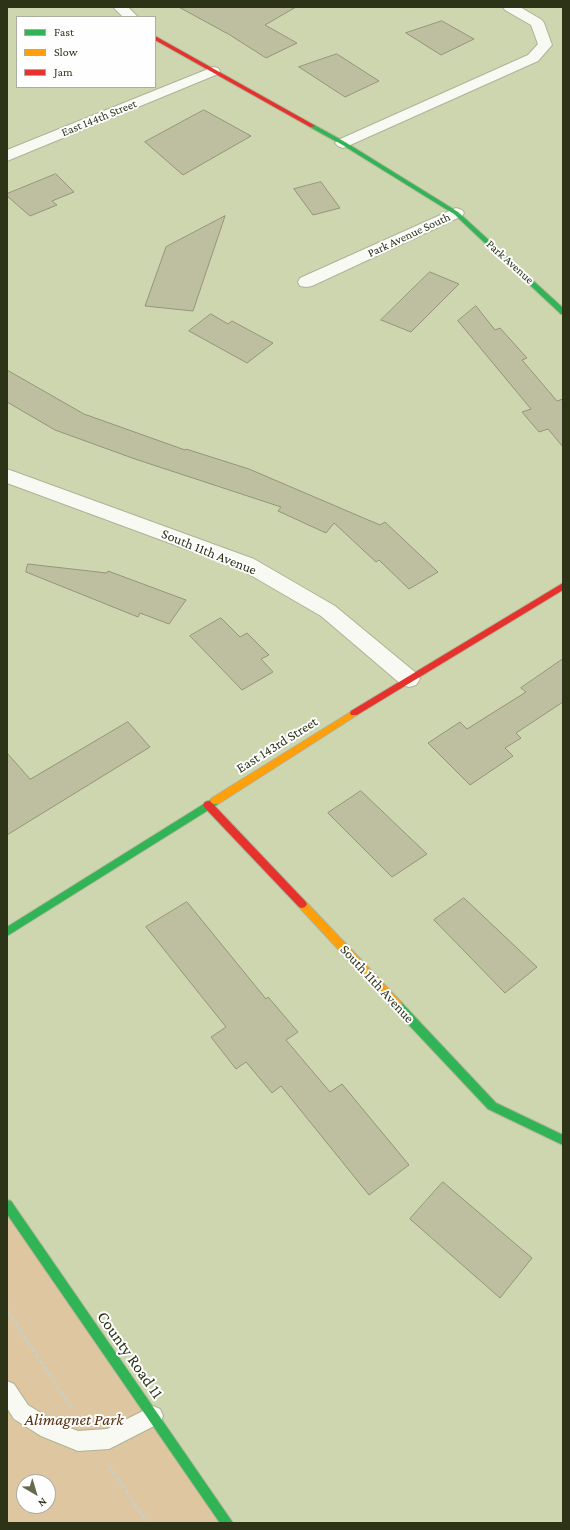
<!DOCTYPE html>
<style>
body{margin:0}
#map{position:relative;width:570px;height:1530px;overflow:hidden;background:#ced6b0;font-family:"Crimson Pro",serif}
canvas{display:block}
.frame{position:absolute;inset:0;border:8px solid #2d3317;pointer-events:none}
.legend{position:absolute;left:16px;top:16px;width:140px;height:72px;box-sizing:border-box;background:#fefefe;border:1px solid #aaada2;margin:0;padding:5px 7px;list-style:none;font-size:12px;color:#2d3317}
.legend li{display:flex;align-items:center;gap:8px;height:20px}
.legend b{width:20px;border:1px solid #aaada2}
.north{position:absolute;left:16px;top:1474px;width:40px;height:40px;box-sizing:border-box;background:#fefefe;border:1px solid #aaada2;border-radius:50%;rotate:142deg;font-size:11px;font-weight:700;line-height:16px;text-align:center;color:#2d3317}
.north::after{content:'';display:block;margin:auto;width:14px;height:18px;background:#656c4d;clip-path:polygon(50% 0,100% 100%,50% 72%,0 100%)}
</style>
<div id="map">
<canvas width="570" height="1530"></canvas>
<div class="frame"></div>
<ul class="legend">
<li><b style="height:5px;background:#30b455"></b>Fast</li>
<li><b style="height:5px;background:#ff9f0a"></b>Slow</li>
<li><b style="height:5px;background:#e5322d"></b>Jam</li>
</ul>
<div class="north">N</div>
</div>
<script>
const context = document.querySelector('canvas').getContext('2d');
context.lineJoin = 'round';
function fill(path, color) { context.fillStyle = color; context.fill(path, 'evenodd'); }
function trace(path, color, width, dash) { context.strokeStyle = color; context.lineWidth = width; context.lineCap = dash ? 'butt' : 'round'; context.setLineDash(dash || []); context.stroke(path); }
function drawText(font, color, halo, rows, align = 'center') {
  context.font = font + ' "Crimson Pro",serif'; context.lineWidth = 4; context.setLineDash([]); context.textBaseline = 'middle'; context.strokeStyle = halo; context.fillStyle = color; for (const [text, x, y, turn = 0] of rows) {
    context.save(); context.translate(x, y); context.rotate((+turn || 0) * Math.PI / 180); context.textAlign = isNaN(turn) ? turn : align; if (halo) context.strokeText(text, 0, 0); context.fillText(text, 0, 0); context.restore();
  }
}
fill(new Path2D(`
 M7,1205L227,1523H7ZM24,1482H48V1506H24Z`), '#dec6a0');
const building = new Path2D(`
 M179,7H296L265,25L297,43L266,58L230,35Z
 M442,21L474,39L441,55L406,33Z
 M337,54L379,81L345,97L299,67Z
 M204,110L251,136L183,175L145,142Z
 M56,174L74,192L52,201L57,205L30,216L7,196V194Z
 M321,182L340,208L313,215L294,189Z
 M225,216L193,311L145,306L166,247Z
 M430,272L459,284L411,332L381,320Z
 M476,306L495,330L500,328L527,358L522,360L557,401L563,399V447L548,429L539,432L522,412L531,409L458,321Z
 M211,314L228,324L232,321L273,343L247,363L189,331Z
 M7,370L84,414L185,450L186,449L249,469L380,525L385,522L438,572L409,589L379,560L376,562L334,523L326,533L278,511L281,507L135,459L55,430L7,402Z
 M28,564L107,573L108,571L186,600L169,624L140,613L138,617L26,572Z
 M221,618L240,637L247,633L269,655L261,659L273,672L242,690L190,636Z
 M563,659V702L516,733L521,738L505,748L513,756L470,785L428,743L460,722L467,729L526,692L521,688Z
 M128,722L150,747L7,835V753L30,779Z
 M361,791L427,854L392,877L328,813Z
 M464,898L537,967L505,993L434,920Z
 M187,902L266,999L268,997L298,1032L286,1040L330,1092L342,1084L409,1165L369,1195L281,1086L272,1093L246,1062L236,1069L211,1037L226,1027L146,927Z
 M443,1182L532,1258L500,1298L410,1219Z`);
fill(building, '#bebea0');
trace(building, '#949576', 1);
const lane = new Path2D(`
 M7,1381L14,1384L28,1405L55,1422L78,1431L107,1429L153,1406L160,1409L163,1416L160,1423L109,1449L78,1451L41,1436L14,1419L7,1408Z`);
const street = new Path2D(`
 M113,7H128L138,17H123Z
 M503,7H520L542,20L544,23L552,45L538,61L348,146L343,148L338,146L335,143L338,140L528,55L538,44L531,25L505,10Z
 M213,67L218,68L220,71L218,74L7,161V150Z
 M456,208L462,210L464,213L462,216L312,286L306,287L300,286L298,282L300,278Z
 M7,469L254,559L335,606L416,673L420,679L416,685L409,687L402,685L321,616L240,569L7,483Z`);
const fast = new Path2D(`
 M310,125H314L345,142L458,212L563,308V314H561L454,214L341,144L310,127Z
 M215,797L218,798L220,801L218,804L7,936V927Z
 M397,1000L401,1002L496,1103L563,1135V1145L488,1109L393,1008L392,1005L393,1002Z
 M7,1200L11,1201L233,1523H220L7,1214Z`);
const slow = new Path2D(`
 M354,710L357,711L358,713L357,715L218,804H212L210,801L212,798Z
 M302,900L305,901L401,1002L402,1005L401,1008L397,1010L393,1008L299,907L297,904L299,901Z`);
const jam = new Path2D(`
 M155,36L314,125L315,126L310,127L155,40Z
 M563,583V590L357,715H351L350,713L351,711Z
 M208,801L211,802L305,901L307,904L305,907L302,908L299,907L205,808L203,805L205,802Z`);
trace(lane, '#adb395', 2);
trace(street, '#adb395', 2);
trace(fast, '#adb395', 2);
trace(slow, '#adb395', 2);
trace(jam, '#adb395', 2);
trace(new Path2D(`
 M7,1310L72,1409
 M109,1465L147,1523`), '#cbcec1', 3, [5, 2.5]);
fill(lane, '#f8f9f3');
fill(street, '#f8f9f3');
fill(fast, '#30b455');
fill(slow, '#ff9f0a');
fill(jam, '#e5322d');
drawText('12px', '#2d3317', '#fefefe', [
 ["East 144th Street",99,118,-22],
 ["Park Avenue South",409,235,-25],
 ["Park Avenue",510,262,42]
]);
drawText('14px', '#2d3317', '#fefefe', [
 ["South 11th Avenue",209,552,22],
 ["East 143rd Street",277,745,-32],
 ["South 11th Avenue",377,984,47]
]);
drawText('17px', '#2d3317', '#fefefe', [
 ["County Road 11",130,1355,55]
]);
drawText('italic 17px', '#58320f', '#fefefe', [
 ["Alimagnet Park",74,1420]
]);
</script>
